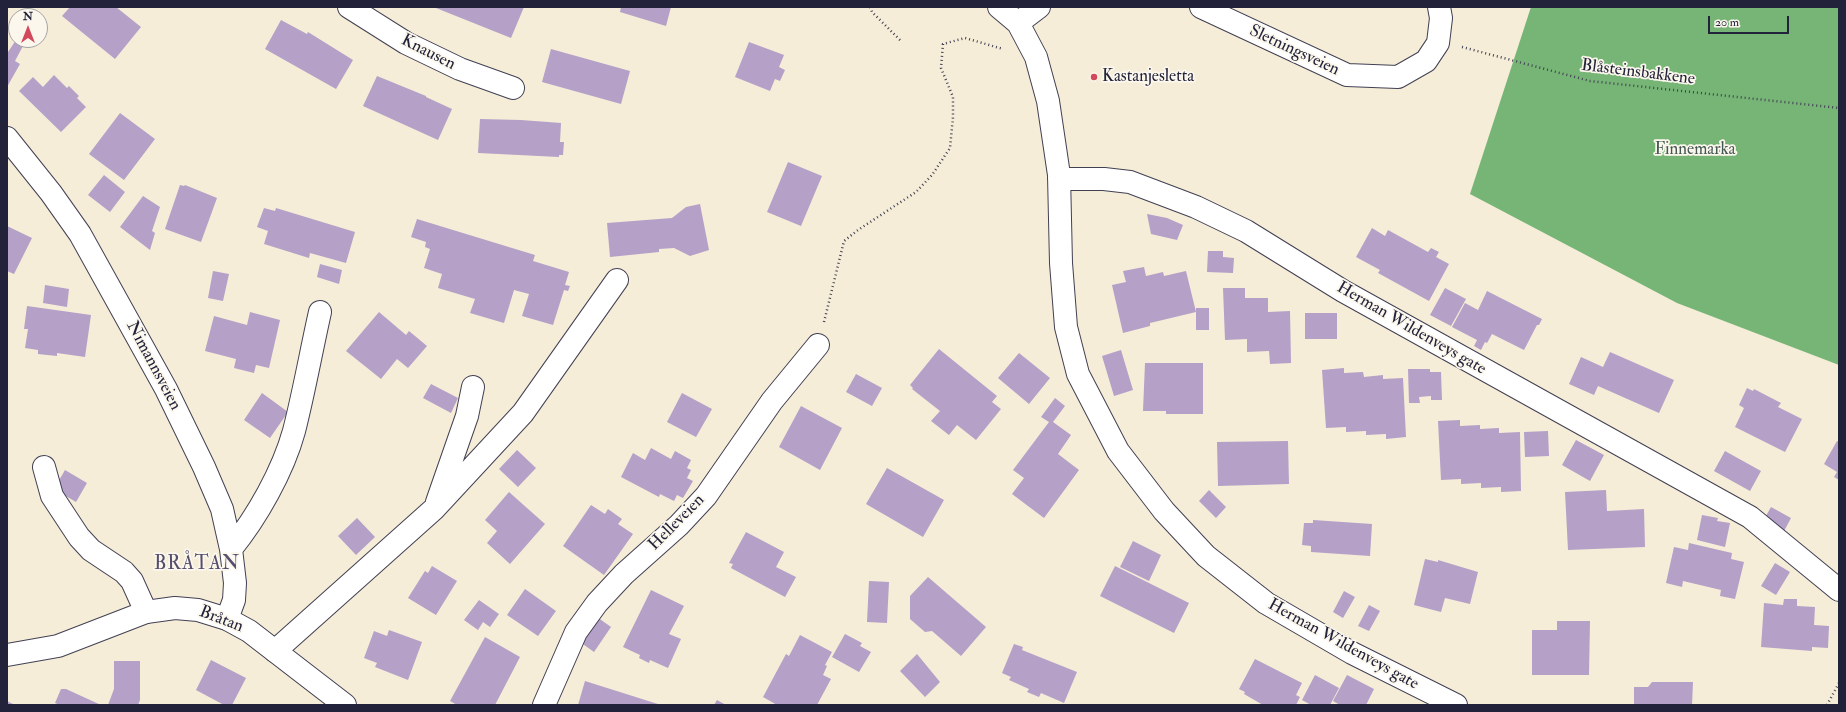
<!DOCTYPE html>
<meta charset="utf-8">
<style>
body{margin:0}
#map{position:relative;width:1846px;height:712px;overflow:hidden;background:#f5edd8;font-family:"IM FELL Double Pica",serif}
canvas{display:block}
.frame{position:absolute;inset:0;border:8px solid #22223b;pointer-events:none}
.north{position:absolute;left:8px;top:8px;width:40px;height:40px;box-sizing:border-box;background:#fbf7ec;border:1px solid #a4a2a5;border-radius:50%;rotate:0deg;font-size:11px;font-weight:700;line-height:16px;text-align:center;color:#22223b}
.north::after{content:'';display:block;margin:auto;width:14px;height:18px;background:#d1495b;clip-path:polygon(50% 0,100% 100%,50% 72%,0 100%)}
.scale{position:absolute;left:1708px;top:16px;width:81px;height:18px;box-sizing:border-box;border:2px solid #22223b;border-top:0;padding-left:5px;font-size:12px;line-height:14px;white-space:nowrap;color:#22223b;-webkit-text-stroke:3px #fbf7ec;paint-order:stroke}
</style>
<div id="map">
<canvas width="1846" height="712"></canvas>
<div class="frame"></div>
<div class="north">N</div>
<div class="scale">20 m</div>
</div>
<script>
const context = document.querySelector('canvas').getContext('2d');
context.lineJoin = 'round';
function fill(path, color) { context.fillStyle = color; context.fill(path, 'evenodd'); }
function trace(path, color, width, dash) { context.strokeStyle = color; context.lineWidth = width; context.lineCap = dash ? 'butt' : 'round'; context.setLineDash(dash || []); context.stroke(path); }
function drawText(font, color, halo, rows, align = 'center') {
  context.font = font + ' "IM FELL Double Pica",serif'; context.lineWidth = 3.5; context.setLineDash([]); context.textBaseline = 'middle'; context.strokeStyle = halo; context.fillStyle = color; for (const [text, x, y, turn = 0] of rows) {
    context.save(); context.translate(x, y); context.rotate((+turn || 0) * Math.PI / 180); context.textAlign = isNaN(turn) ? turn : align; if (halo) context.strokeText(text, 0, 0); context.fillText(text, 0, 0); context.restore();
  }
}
fill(new Path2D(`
 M1531,7H1839V365L1677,303L1470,194Z`), '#76b576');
fill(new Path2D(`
 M70,7H116L141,27L115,59L62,16Z
 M436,7H524L511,38L436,8Z
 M621,7H671L666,26L620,12Z
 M281,20L307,34L308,32L353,60L336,89L265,49Z
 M16,40L24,44L15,61L20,64L7,87V52H8Z
 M749,42L784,55L779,67L785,70L780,81L775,79L770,91L735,77Z
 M551,49L630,71L621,104L542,82Z
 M54,75L67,88L69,86L79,96L77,98L86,107L61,132L19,91L33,77L43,87Z
 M377,76L426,96V97L452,109L438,140L363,106Z
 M120,113L155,139L124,180L89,154Z
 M480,119L521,120L561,123L560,142H564L563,155H559V157L478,153Z
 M788,162L822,176L801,226L767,212Z
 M104,175L125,192L110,212L88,195Z
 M180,185L184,186L185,185L217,198L201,242L165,229Z
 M143,196L160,207L152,231L155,233L150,250L120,227Z
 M700,204L709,250L690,256L674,248L659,249V252L610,257L607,223L672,218L686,207Z
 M264,208L275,211L276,208L355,232L346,263L310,253L309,258L264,244L268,231L257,227Z
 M1147,214L1167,218L1183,225L1177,240L1151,234Z
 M417,219L535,255L533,261L569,272L565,285L570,286L568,291L564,290L553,325L522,316L529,294L514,290L504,323L470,313L475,299L438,288L442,274L424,268L430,249L425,247L426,242L411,237Z
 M7,226L32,238L14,274L7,271Z
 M1372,228L1385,236L1388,230L1428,252L1431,248L1439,252L1436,257L1449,264L1429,301L1378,273L1380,270L1356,257Z
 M1208,251H1223V257L1234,258L1233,273L1207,272Z
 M320,264L342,270L339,284L317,277Z
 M1144,267L1146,276L1163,272L1164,276L1186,271L1196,312L1150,323V326L1123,333L1112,285L1126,282L1123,271Z
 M213,271L229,274L223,301L208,298Z
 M45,285L69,289L67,307L43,303Z
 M1223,288H1245V298H1268V312L1290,311L1291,363L1270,364L1269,351L1247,352V339L1225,340Z
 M1445,288L1466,299L1451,326L1430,315Z
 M1487,291L1542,319L1539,325H1537L1524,350L1492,334L1487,343L1485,342L1481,350L1474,346L1477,340L1452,327L1465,303L1478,310Z
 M27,306L91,315L85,357L57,353V356L38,354V350L25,348L28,329H24Z
 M1196,308H1209V330H1196Z
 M250,312L280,320L269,368L256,365L254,373L234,368L236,359L205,351L214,316L247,325Z
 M379,312L406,335L409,331L427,346L408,368L397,359L381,379L346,351Z
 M1305,313H1337V339H1305Z
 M939,349L997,396L992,402L1001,409L976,440L957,425L949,435L931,421L940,411L912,389L913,388L910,385Z
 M1121,350L1133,390L1114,396L1102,356Z
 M1610,352L1674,380L1659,413L1598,386L1594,395L1569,384L1581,357L1603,367Z
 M1019,353L1050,378L1029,404L998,378Z
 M1145,363H1203V414H1166V411H1143Z
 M1344,368V373L1363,372L1364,377L1383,375V379L1403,378L1406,437L1386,439V434L1366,435V431L1346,432V427L1326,428L1322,370Z
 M1408,369H1430V372H1441L1442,400H1431V396L1419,397L1420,403H1409Z
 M856,374L882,388L872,406L846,392Z
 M431,384L458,398L451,413L423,398Z
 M1747,388L1753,391L1754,389L1781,403L1778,407L1802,419L1785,452L1735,427L1744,408L1739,405Z
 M262,393L288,412L270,438L244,420Z
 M682,393L712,409L696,437L667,422Z
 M1055,398L1065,406L1053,422L1071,435L1058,454L1079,470L1044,518L1012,494L1024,478L1013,470L1049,422L1041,417Z
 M801,406L842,428L820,470L779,447Z
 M1460,420V426L1480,425V429L1499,428V433L1520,432L1521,491L1501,492V487L1481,488V483L1461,484V479L1441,480L1438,421Z
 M1548,431L1549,456L1525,457L1524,432Z
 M1576,440L1604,455L1590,481L1562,465Z
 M1288,441L1289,484L1218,486L1217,442Z
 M1837,441L1839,442V480L1834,477L1837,472L1824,464Z
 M651,448L671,459L675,451L691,460L687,468L691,470L687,478L693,481L683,498L677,495L674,501L660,494L659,497L621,477L633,453L645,460Z
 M517,450L536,468L518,487L499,469Z
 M1725,451L1761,471L1750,491L1714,471Z
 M887,468L944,500L923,537L866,504Z
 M65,470L87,483L76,502L54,489Z
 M1209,490L1226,507L1216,518L1199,501Z
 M1606,490L1607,511L1644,509L1645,547L1568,550L1565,492Z
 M509,492L545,524L510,564L487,543L497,531L485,520Z
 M591,505L605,514L608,509L622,519L618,524L633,534L604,575L563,546Z
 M1771,507L1791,518L1782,535L1762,523Z
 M1702,515L1718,518L1717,521L1730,523L1725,547L1697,540Z
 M357,518L375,537L356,555L338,536Z
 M1313,520L1372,524L1370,556L1311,552V546L1302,545L1304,523H1313Z
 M746,532L784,552L776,567L796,577L785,597L731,568L733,564L729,563Z
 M1133,541L1161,555L1149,581L1120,567Z
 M1689,543L1732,553L1731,559L1744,562L1735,599L1720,596L1721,590L1683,581L1682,587L1666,583L1674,547L1688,550Z
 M1425,559L1438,562V560L1478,572L1470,604L1445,598L1441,612L1414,605Z
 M1775,563L1790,572L1776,595L1761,586Z
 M432,566L457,581L436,615L408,598L425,571L428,573Z
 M1115,566L1189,603L1174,633L1100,596Z
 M928,577L986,627L961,656L932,631L925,632L910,619V596Z
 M869,581L889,582L887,623L867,622Z
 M525,589L556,611L538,636L507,615Z
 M651,590L684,606L669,634L681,639L668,668L650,660L649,663L639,658L640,655L623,647Z
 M1344,591L1355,597L1343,618L1333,612Z
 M1784,599H1797V606L1815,607L1814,625L1829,626L1828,648L1812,647V651L1761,647L1764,603L1783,605Z
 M479,600L499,614L490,627L483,622L478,630L464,620Z
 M1369,605L1380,611L1369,631L1358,626Z
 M597,617L611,627L594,652L580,642Z
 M1557,621H1590L1589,675H1532V630H1557Z
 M389,630L422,642L408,680L375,667L377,663L364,658L374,631L387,636Z
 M845,634L862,643L860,646L871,652L859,672L832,657Z
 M800,635L832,652L825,665L827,666L823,675L831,679L817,705H777L763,697L786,654L789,656Z
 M485,637L520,657L495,705H457L450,701Z
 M1014,644L1023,647L1022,650L1077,672L1064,703L1041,693L1039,697L1027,692L1029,689L1009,680L1011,677L1002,673Z
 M917,654L940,682L925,697L900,671Z
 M1255,659L1302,683L1296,695L1300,697L1296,705H1263L1244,694L1245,692L1239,689Z
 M211,660L246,678L232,705H224L196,690Z
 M114,661H140V700L138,705H108L114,689Z
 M1315,675L1339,688L1330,705H1311L1302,700Z
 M1347,675L1374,689L1366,705H1340L1333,701Z
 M585,681L661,705H578Z
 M1652,682H1693L1692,705H1634V687H1648Z
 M61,689H66L101,705H60L55,703Z
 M717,700L726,705H714Z
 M7,701L15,705H7Z`), '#b5a0c8');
const minor = new Path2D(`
 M349,7L406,43L460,69L513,88
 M999,7L1018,23L1036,57L1048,101L1059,175L1061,263L1066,327L1078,374L1118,451L1164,511L1206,556L1266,603L1352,653L1456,705
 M1201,7L1347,75L1398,77L1426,61L1438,43L1441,18L1439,7
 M1018,23L1039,7
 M7,138L51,193L80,234L166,389L204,467L222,509L231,549L235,583L234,600L227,619
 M1059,179H1104L1130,182L1196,207L1246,231L1343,291L1750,517L1839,590
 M44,467L52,496L79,537L91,550L124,572L132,581L146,612
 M437,502L467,416L473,387
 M231,549C257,517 283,471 294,431C304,392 311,352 320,312
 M275,651L434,509L523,413L617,280
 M544,705L576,632L597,603L624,574L679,525L706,496L772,401L818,345`);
const major = new Path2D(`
 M7,655L58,646L146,612L175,608L198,610L227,619L249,631L345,705`);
trace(minor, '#424053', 24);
trace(major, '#424053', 24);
trace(new Path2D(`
 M870,7L872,12L902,42
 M1462,47L1590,81L1839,108
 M824,322L844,241L858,230L916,192L932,175L950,148L953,117V97L941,68L943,44L965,38L1003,49
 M1827,705L1839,683`), '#424053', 2.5, [1, 3]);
trace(minor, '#fff', 22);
trace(major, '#fff', 22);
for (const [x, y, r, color] of [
 [1094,77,4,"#d1495b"]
]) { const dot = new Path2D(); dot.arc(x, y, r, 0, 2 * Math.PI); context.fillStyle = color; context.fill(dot); trace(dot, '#fbf7ec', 1.5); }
drawText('17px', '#22223b', '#fbf7ec', [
 ["Sletningsveien",1294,51,25],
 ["Knausen",428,53,27],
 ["Blåsteinsbakkene",1638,73,7],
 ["Herman Wildenveys gate",1411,329,30],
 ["Nimannsveien",153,366,62],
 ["Helleveien",677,523,-45],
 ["Bråtan",221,620,21],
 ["Herman Wildenveys gate",1343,645,29]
]);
drawText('17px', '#22223b', '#fbf7ec', [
 ["Kastanjesletta",1102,77]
], 'left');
drawText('17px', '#445753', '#fbf7ec', [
 ["Finnemarka",1695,150]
]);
context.letterSpacing = '1px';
drawText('19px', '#554e6c', '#fbf7ec', [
 ["BRÅTAN",197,565]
]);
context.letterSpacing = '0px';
</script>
